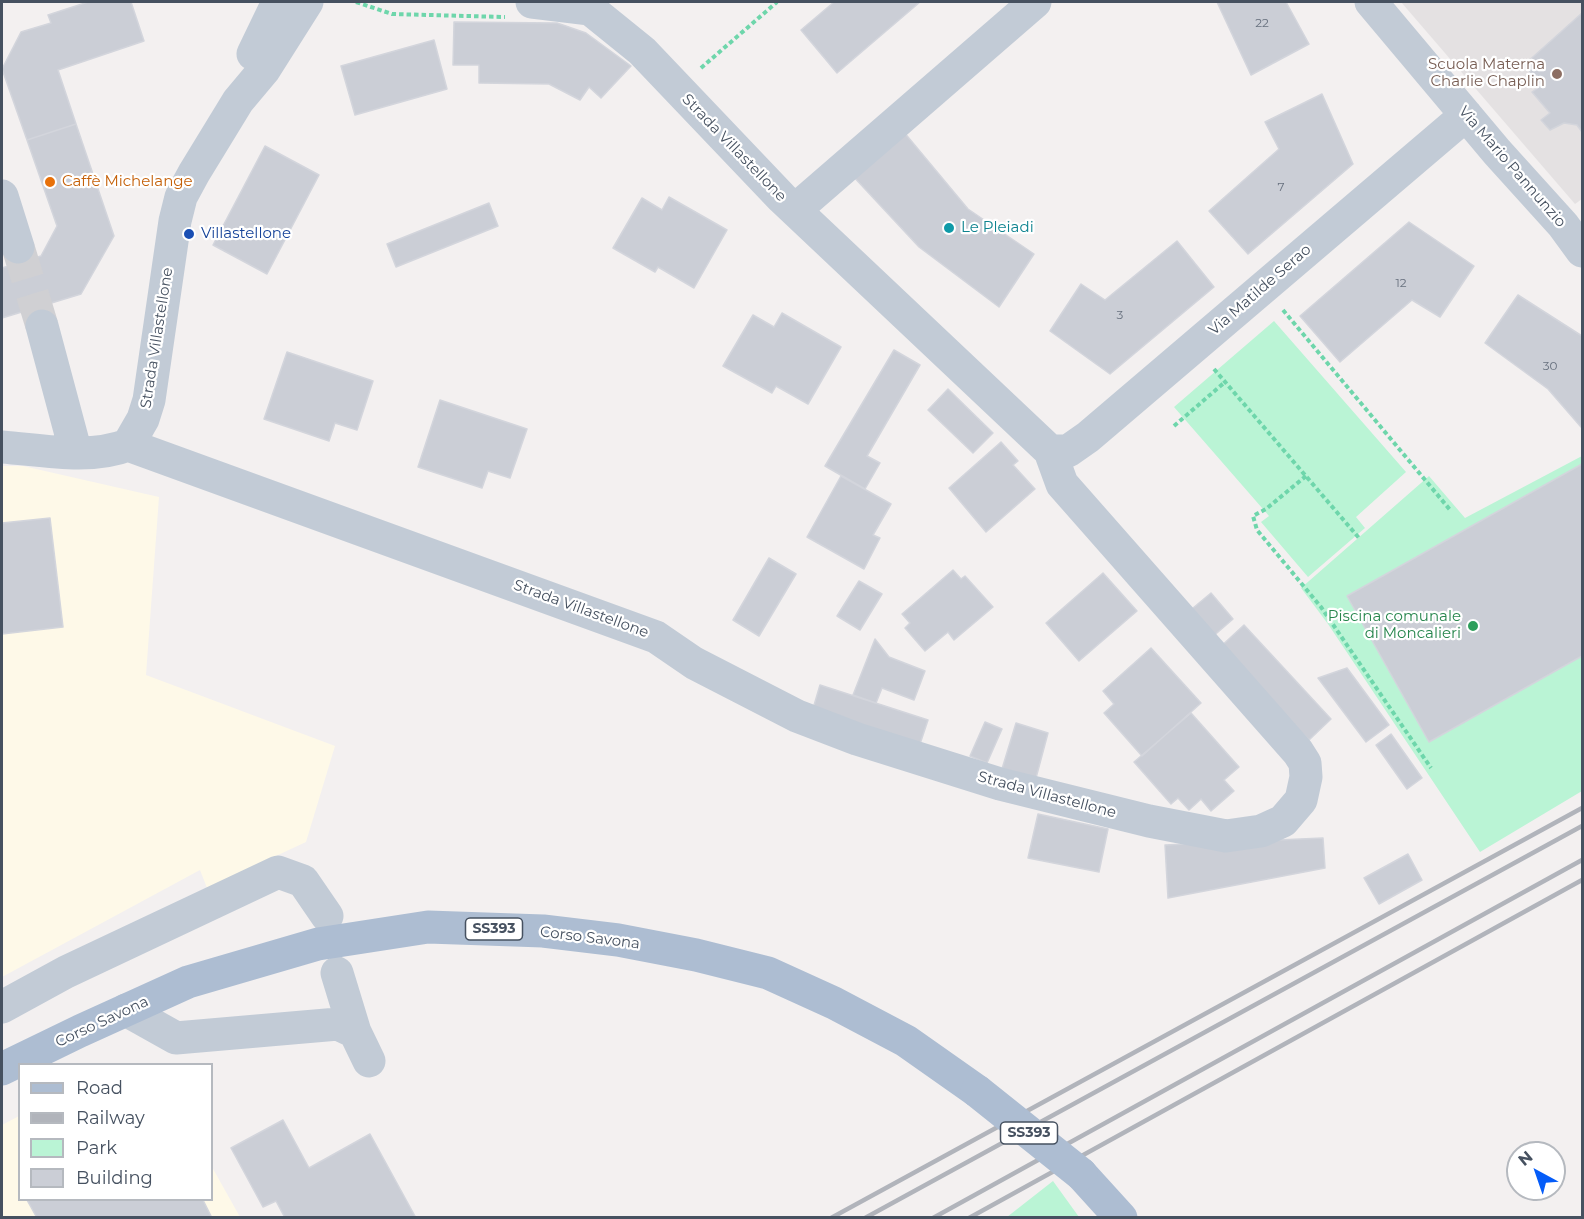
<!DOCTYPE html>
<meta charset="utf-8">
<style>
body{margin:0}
#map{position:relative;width:1584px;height:1219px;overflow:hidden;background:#f3f0f0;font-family:Montserrat,sans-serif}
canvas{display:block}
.frame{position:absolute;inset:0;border:3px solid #465160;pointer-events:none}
.legend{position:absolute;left:18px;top:1063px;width:195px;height:138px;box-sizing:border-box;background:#fff;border:2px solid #b5b9bf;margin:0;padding:8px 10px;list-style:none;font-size:18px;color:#465160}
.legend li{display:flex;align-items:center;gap:12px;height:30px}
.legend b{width:30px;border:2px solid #b5b9bf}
.north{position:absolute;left:1506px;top:1141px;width:60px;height:60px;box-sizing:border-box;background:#fff;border:2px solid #b5b9bf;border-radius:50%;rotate:320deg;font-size:16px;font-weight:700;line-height:24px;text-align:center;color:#465160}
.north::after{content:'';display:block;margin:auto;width:21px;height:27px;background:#055cf8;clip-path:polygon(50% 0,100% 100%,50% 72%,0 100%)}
</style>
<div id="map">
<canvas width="1584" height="1219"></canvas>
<div class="frame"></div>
<ul class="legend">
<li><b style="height:8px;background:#adbdd2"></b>Road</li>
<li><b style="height:8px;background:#b1b4bb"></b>Railway</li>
<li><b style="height:16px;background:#baf4d5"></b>Park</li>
<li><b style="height:16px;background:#cbced6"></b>Building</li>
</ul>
<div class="north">N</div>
</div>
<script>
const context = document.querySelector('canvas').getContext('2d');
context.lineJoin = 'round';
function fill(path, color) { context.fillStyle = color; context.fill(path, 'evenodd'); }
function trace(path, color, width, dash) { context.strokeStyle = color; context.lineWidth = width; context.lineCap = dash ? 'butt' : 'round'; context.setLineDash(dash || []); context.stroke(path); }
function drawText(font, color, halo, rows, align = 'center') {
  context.font = font + ' Montserrat,sans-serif'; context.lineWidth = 4.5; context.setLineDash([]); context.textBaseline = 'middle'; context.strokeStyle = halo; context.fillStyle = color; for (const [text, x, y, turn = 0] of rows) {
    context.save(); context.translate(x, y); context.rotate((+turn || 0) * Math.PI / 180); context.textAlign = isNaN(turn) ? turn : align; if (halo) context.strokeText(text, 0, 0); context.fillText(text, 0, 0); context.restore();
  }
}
fill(new Path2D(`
 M2,466H23L159,497L146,675L335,746L306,842L207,888L200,870L2,977Z
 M19,1116L20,1200H212V1167L240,1217H2V1125Z`), '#fef9e8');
fill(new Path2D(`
 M1401,2H1582V199L1575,204Z`), '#e4e1e2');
fill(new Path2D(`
 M1274,321L1406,472L1356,517L1365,528L1308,577L1261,522L1269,516L1174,407Z
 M1582,456V791L1480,852L1328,624L1301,588L1429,476L1465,518Z
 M1053,1181L1079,1217H1007Z`), '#baf4d5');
const building = new Path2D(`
 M88,2H131L144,41L58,70L76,124L27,140L2,69L21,32L51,23L48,15Z
 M834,2H920L837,73L801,30Z
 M1217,2H1286L1309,44L1251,75Z
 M1582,13V132L1577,125L1564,123L1550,130L1541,120L1550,113L1532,92L1542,85L1524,65Z
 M454,22L557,23L586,33L631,66L601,98L589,87L580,100L549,84L479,83V65H453Z
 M434,40L447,89L355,115L341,66Z
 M1322,94L1353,164L1248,254L1209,211L1279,149L1265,122Z
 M76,124L114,236L81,294L2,318V268L41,256L57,226L27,140Z
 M903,131L968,209L1034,254L999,307L919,247L851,174Z
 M265,146L319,175L267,274L213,245Z
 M669,197L727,230L694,288L658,267L655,272L613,248L642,198L662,210Z
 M489,203L498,226L396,267L387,244Z
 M1409,222L1474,266L1440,317L1412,300L1340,362L1300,316Z
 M1177,241L1214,287L1110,374L1050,331L1081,284L1105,300Z
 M1518,295L1582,336V426L1581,427L1548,389L1485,343Z
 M782,313L841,347L808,404L776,386L772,393L723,366L753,315L774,327Z
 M894,350L920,365L867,456L880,463L865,489L825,466Z
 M287,352L373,381L357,430L335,423L329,441L264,419Z
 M948,389L993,433L973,453L928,410Z
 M440,400L527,429L510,478L488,471L482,488L418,467Z
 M1001,442L1018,461L1013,465L1035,489L986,532L949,488Z
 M1582,464V656L1429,742L1347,596Z
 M841,476L891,504L873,535L880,538L864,569L807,537Z
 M50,518L63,627L2,634V523Z
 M769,558L796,574L759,636L733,620Z
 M953,570L961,579L965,576L993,607L954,640L948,632L925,651L905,628L910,623L902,614Z
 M1103,573L1137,611L1079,661L1046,623Z
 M859,581L882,594L860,630L837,616Z
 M1211,593L1233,619L1210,639L1187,613Z
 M1244,625L1331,719L1309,740L1217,650Z
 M875,639L889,657L925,671L914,700L882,688L876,703L853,695Z
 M1151,648L1201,703L1142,756L1104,713L1114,704L1103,691Z
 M1347,668L1389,725L1366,742L1318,678Z
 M820,685L928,720L919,747L812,712Z
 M1191,713L1239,767L1224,780L1234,791L1211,811L1201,799L1189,810L1178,798L1171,804L1134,762Z
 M985,722L1002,729L987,763L970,756Z
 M1016,723L1048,733L1036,778L1002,769Z
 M1391,734L1422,778L1407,789L1376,745Z
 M1038,814L1108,829L1099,872L1028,858Z
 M1323,838L1325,868L1168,898L1165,845Z
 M1408,854L1422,880L1379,904L1364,878Z
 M283,1120L309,1168L370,1134L416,1218H285L276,1201L263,1207L231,1148Z
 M27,1200H203L212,1218H37Z`);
fill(building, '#cbced6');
trace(building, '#d3d5dc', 1.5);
trace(new Path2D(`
 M18,247L42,326`), '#d0d0d3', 33, [33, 16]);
trace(new Path2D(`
 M356,2L392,14L505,17
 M701,68L777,2
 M1283,310L1451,511
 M1214,369L1359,538
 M1174,426L1225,382
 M1306,476L1266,509L1253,516L1257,530L1321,607L1431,768`), '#6ed6ab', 4, [4.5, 3]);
trace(new Path2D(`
 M532,2L590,9
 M1371,2L1497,152L1563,225L1582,251
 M253,54L278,2
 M2,196L18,247
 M795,210L1035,2
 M42,326L76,453
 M128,445L656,637L694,663L797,716L857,739L1000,784L1149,821L1226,836L1261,831L1283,821L1301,800L1306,777L1305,763L1298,752L1062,484L1050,451L782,198L642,51L590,9L574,2
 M128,445L143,419L149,400L175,221L181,197L194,173L238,101L264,70L307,2
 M2,447C42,450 89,460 128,445
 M1050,451H1068L1088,437L1466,115
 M337,973L355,1032
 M2,1007L66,972L278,872L303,881L327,916
 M126,1010L176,1038L338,1024L355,1032L369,1061`), '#c2cbd6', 33);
trace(new Path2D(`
 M2,1069L80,1031L188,982L318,944L428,927L543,931L618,940L696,955L768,973L834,1003L906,1041L977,1091
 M1081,1174L1121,1218`), '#adbdd2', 33);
trace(new Path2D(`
 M831,1218L1582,808
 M865,1218L1582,826
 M933,1218L1582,860
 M969,1218L1582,880`), '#b1b4bb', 4.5);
trace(new Path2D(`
 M977,1091L1081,1174`), '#adbdd2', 33);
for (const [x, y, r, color] of [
 [1557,74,6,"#8d6e63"],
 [50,182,6,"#e8710a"],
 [949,228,6,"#0f9aa8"],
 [189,234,6,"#1a4fb4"],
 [1473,626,6,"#2e9e5b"]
]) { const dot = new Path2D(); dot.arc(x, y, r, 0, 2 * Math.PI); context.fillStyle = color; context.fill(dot); trace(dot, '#fff', 2); }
drawText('12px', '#67707e', null, [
 ["22",1262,23],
 ["7",1281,187],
 ["12",1401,283],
 ["3",1120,315],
 ["30",1550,366]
]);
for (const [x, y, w] of [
 [494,929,57],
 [1029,1133,57]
]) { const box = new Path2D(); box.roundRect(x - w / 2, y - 11, w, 22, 4.5); context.fillStyle = '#fff'; context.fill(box); trace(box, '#465160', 1.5); }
drawText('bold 14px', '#465160', null, [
 ["SS393",494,929],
 ["SS393",1029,1133]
]);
drawText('15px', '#785e54', '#fff', [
 ["Scuola Materna",1545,65],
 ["Charlie Chaplin",1545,82]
], 'right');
drawText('15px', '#465160', '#fff', [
 ["Strada Villastellone",734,148,46],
 ["Via Mario Pannunzio",1512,167,49],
 ["Via Matilde Serao",1260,290,-41],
 ["Strada Villastellone",157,338,-81],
 ["Strada Villastellone",581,609,20],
 ["Strada Villastellone",1047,795,15],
 ["Corso Savona",590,938,7],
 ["Corso Savona",102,1022,-25]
]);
drawText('15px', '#c56008', '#fff', [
 ["Caffè Michelange",62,182]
], 'left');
drawText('15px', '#0d838f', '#fff', [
 ["Le Pleiadi",961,228]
], 'left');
drawText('15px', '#164399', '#fff', [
 ["Villastellone",201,234]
], 'left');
drawText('15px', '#27864d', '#fff', [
 ["Piscina comunale",1461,617],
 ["di Moncalieri",1461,634]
], 'right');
</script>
